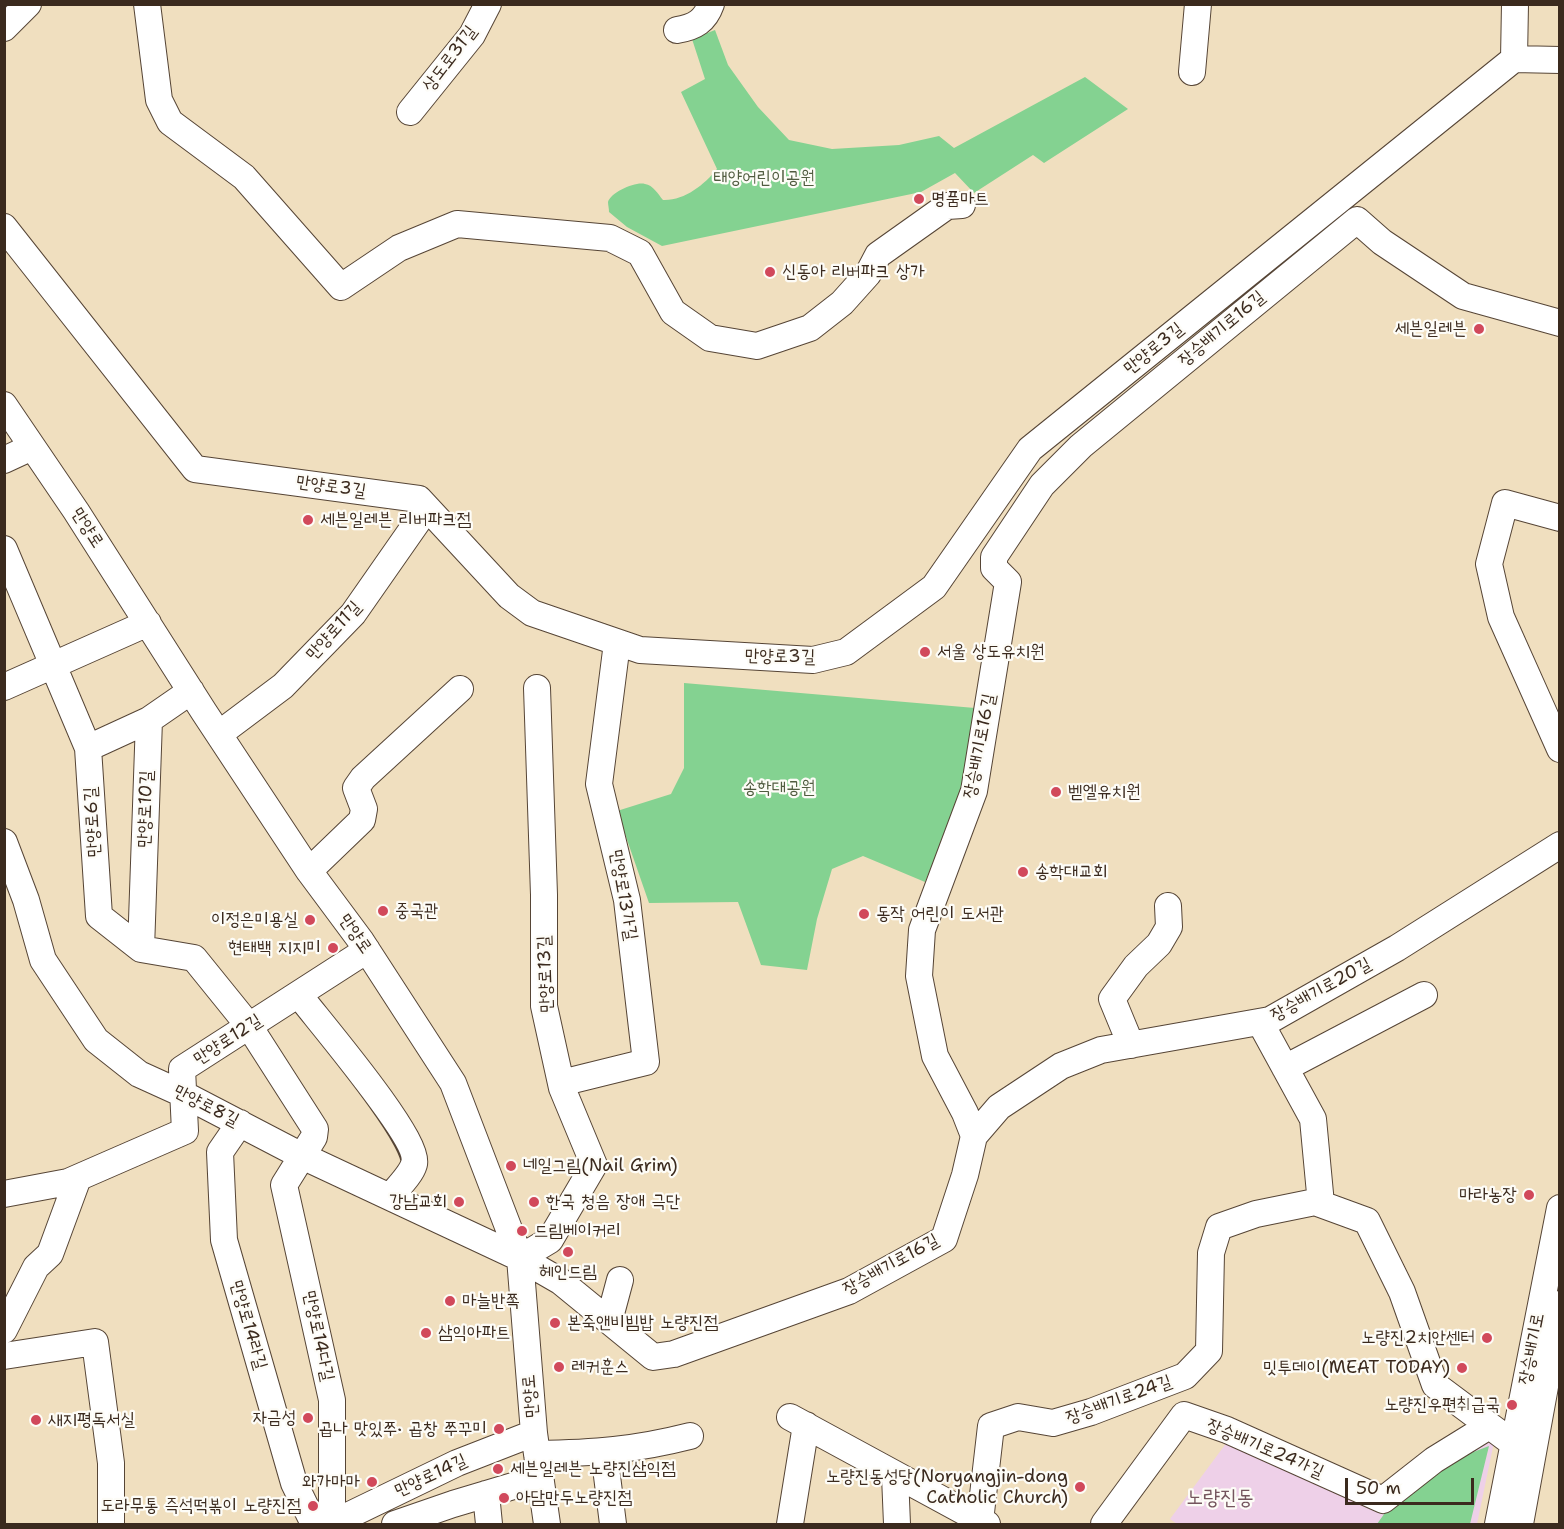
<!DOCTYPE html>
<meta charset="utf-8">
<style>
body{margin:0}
#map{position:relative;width:1564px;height:1529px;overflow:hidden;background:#f0dfbf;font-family:"Shantell Sans",sans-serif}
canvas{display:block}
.frame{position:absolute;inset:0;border:6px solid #3b2a1e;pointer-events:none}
.scale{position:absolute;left:1345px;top:1478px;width:129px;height:27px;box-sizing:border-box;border:3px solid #3b2a1e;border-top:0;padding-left:8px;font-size:18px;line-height:21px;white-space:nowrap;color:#3b2a1e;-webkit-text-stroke:4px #fdfcf7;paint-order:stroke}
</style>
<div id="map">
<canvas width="1564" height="1529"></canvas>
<div class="frame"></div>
<div class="scale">50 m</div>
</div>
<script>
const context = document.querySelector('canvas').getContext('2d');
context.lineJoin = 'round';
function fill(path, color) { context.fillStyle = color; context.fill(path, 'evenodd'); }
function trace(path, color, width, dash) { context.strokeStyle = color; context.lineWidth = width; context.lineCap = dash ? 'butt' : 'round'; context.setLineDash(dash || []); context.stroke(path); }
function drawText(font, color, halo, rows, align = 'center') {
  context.font = font + ' "Shantell Sans","Poor Story",sans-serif'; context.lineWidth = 4.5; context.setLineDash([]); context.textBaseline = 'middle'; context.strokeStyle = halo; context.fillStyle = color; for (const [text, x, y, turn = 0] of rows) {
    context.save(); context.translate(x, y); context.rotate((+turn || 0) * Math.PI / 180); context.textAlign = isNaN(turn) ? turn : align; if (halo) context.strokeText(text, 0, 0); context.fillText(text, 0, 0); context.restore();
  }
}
fill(new Path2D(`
 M1233,1434L1384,1509L1478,1444L1494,1442L1477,1524H1177L1170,1519Z`), '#eed0e8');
fill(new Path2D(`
 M715,30L728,65L758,107L789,140L832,149L899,145L939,136L954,148L1085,77L1128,109L1044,163L1033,155L974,193L955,173L921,192L662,246L627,227L609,212C609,208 608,205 608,202C611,192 636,181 645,184C653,185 658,194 663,200C684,201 704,185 717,169L681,92L705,79L692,39Z
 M684,683L975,708L964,788L925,882L863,856L832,869L817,919L807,970L761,965L738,902L649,903L617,811L671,794L684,768Z
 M1489,1446L1470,1524H1377L1387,1510L1447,1462Z`), '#84d291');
const minor = new Path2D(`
 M147,4L159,100L170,122L244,177L341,287L399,248L457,224L610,238L640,253L673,312L710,338L757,346L810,328L842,303L868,274L878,255L947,206L962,205
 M4,28L28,4
 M677,30C695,27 705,21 711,4
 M1514,59L1560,60
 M1192,72L1198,4
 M410,112L472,35L488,4
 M4,227L195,469L419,499L509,596L532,613L640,650L813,660L846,652L934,587L1030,449L1514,59L1515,4
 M4,405L76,511L204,712L309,871L361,941L453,1083L520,1258L534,1433L547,1524
 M4,460L32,447
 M1560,518L1505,503L1489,564L1501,617L1560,749
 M4,549L88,748L99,916L141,949L194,958L249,1026L315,1129L314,1137L284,1185L332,1400V1524
 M4,687L148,623
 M219,734L283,686L353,614L427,508
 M88,748L149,720
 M4,842L26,900L43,960L96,1040L139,1074L183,1094L300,1155L520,1258L560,1281L653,1357L674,1354L849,1291L944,1239L965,1175L974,1136L965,1113L935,1056L919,976L922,930L974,791L1008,582L994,568V557L1042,485L1081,446L1357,220L1382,242L1463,296L1560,323
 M309,871L362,820L364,809L356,788L363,778L460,689
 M141,949L149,720L191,691
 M299,995C318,1020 421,1140 414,1164C411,1175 397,1188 390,1197
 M1260,1022L1313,1119L1321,1204
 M1131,1045L1112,999L1136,966L1159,944L1169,927L1168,906
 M1285,1068L1424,995
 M561,1083L646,1062L627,900L599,784L617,643
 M240,1123L220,1152L224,1240L294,1483L314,1524
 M974,1136L999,1107L1061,1066L1101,1050L1270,1020L1397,948L1560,845
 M4,1194L68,1182L185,1131L182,1069L367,950
 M520,1258L550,1240L594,1165L562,1088L544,1006V895L537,688
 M609,1321L620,1280
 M4,1330L36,1267L50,1254L78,1178
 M4,1356L95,1342L111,1463V1524
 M790,1417L987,1524
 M604,1452L613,1524
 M537,1454C594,1453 635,1450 690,1436
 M895,1476L897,1524
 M486,1494L489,1524
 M980,1521L991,1426L1018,1417L1053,1423L1091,1412L1185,1376L1209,1351L1211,1253L1219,1227L1256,1214L1315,1202L1367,1221L1402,1292L1435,1385L1514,1444
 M331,1524L457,1463L534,1433
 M395,1524L453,1504L540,1478
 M790,1524L806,1425
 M1104,1524L1184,1415L1227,1430L1383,1500L1434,1460L1489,1426
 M1498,1524L1560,1208
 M1520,1524L1560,1304`);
trace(minor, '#564536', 28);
trace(minor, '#fff', 26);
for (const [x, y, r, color] of [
 [919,199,6,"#d1495b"],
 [770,272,6,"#d1495b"],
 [1479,329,6,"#d1495b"],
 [308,520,6,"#d1495b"],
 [925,652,6,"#d1495b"],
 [1056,792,6,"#d1495b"],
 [1023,872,6,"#d1495b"],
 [383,911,6,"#d1495b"],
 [864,914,6,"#d1495b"],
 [310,920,6,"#d1495b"],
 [333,948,6,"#d1495b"],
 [511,1166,6,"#d1495b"],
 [1529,1195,6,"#d1495b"],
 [459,1202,6,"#d1495b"],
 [534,1202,6,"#d1495b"],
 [522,1231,6,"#d1495b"],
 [568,1252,6,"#d1495b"],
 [450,1301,6,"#d1495b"],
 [555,1323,6,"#d1495b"],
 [426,1333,6,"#d1495b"],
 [1487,1338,6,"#d1495b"],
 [559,1367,6,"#d1495b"],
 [1462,1368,6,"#d1495b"],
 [1512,1405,6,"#d1495b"],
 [308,1418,6,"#d1495b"],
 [36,1420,6,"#d1495b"],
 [499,1429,6,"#d1495b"],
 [498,1469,6,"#d1495b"],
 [372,1482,6,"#d1495b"],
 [1080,1487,6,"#d1495b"],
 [504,1498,6,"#d1495b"],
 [313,1506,6,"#d1495b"]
]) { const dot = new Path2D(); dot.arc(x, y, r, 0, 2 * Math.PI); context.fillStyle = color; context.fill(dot); trace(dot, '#fdfcf7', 2); }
drawText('18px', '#3b2a1e', '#fdfcf7', [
 ["상도로31길",450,59,-53],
 ["장승배기로16길",1222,329,-40],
 ["만양로3길",1154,349,-39],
 ["만양로3길",331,487,8],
 ["만양로",87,528,57],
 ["만양로11길",334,631,-48],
 ["만양로3길",780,657,1],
 ["장승배기로16길",980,746,-79],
 ["만양로10길",146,809,-88],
 ["만양로6길",93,822,-93],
 ["만양로13가길",623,895,80],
 ["만양로",355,934,55],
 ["만양로13길",546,974,-92],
 ["장승배기로20길",1321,990,-29],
 ["만양로12길",228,1040,-33],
 ["만양로8길",206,1106,27],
 ["장승배기로16길",891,1265,-29],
 ["만양로14라길",248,1325,74],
 ["만양로14다길",318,1336,78],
 ["장승배기로",1532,1349,-79],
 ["만양로",531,1396,-95],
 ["장승배기로24길",1119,1400,-20],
 ["장승배기로24가길",1265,1449,23],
 ["만양로14길",431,1476,-25]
]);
drawText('18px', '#515c40', '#fdfcf7', [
 ["태양어린이공원",764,178],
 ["송학대공원",779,788]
]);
drawText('18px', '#3b2a1e', '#fdfcf7', [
 ["명품마트",931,199],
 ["신동아 리버파크 상가",782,272],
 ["세븐일레븐",1467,329,"right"],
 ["세븐일레븐 리버파크점",320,520],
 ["서울 상도유치원",937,652],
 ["벧엘유치원",1068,792],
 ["송학대교회",1035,872],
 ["중국관",395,911],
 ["동작 어린이 도서관",876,914],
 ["이정은미용실",298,920,"right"],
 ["현태백 지지미",321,948,"right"],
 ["네일그림(Nail Grim)",523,1166],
 ["마라농장",1517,1195,"right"],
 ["강남교회",447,1202,"right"],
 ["한국 청음 장애 극단",546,1202],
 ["드림베이커리",534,1231],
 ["헤인드림",568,1272,"center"],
 ["마늘반쪽",462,1301],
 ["본죽앤비빔밥 노량진점",567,1323],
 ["삼익아파트",438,1333],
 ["노량진2치안센터",1475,1338,"right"],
 ["레커훈스",571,1367],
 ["밋투데이(MEAT TODAY)",1450,1368,"right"],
 ["노량진우편취급국",1500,1405,"right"],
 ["자금성",296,1418,"right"],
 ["새지평독서실",48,1420],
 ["곱나 맛있쭈· 곱창 쭈꾸미",487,1429,"right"],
 ["세븐일레븐 노량진삼익점",510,1469],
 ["노량진동성당(Noryangjin-dong",1068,1477,"right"],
 ["Catholic Church)",1068,1498,"right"],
 ["와가마마",360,1482,"right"],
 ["아담만두노량진점",516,1498],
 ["도라무통 즉석떡볶이 노량진점",301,1506,"right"]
], 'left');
drawText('21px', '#75555e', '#fdfcf7', [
 ["노량진동",1220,1499]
]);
</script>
